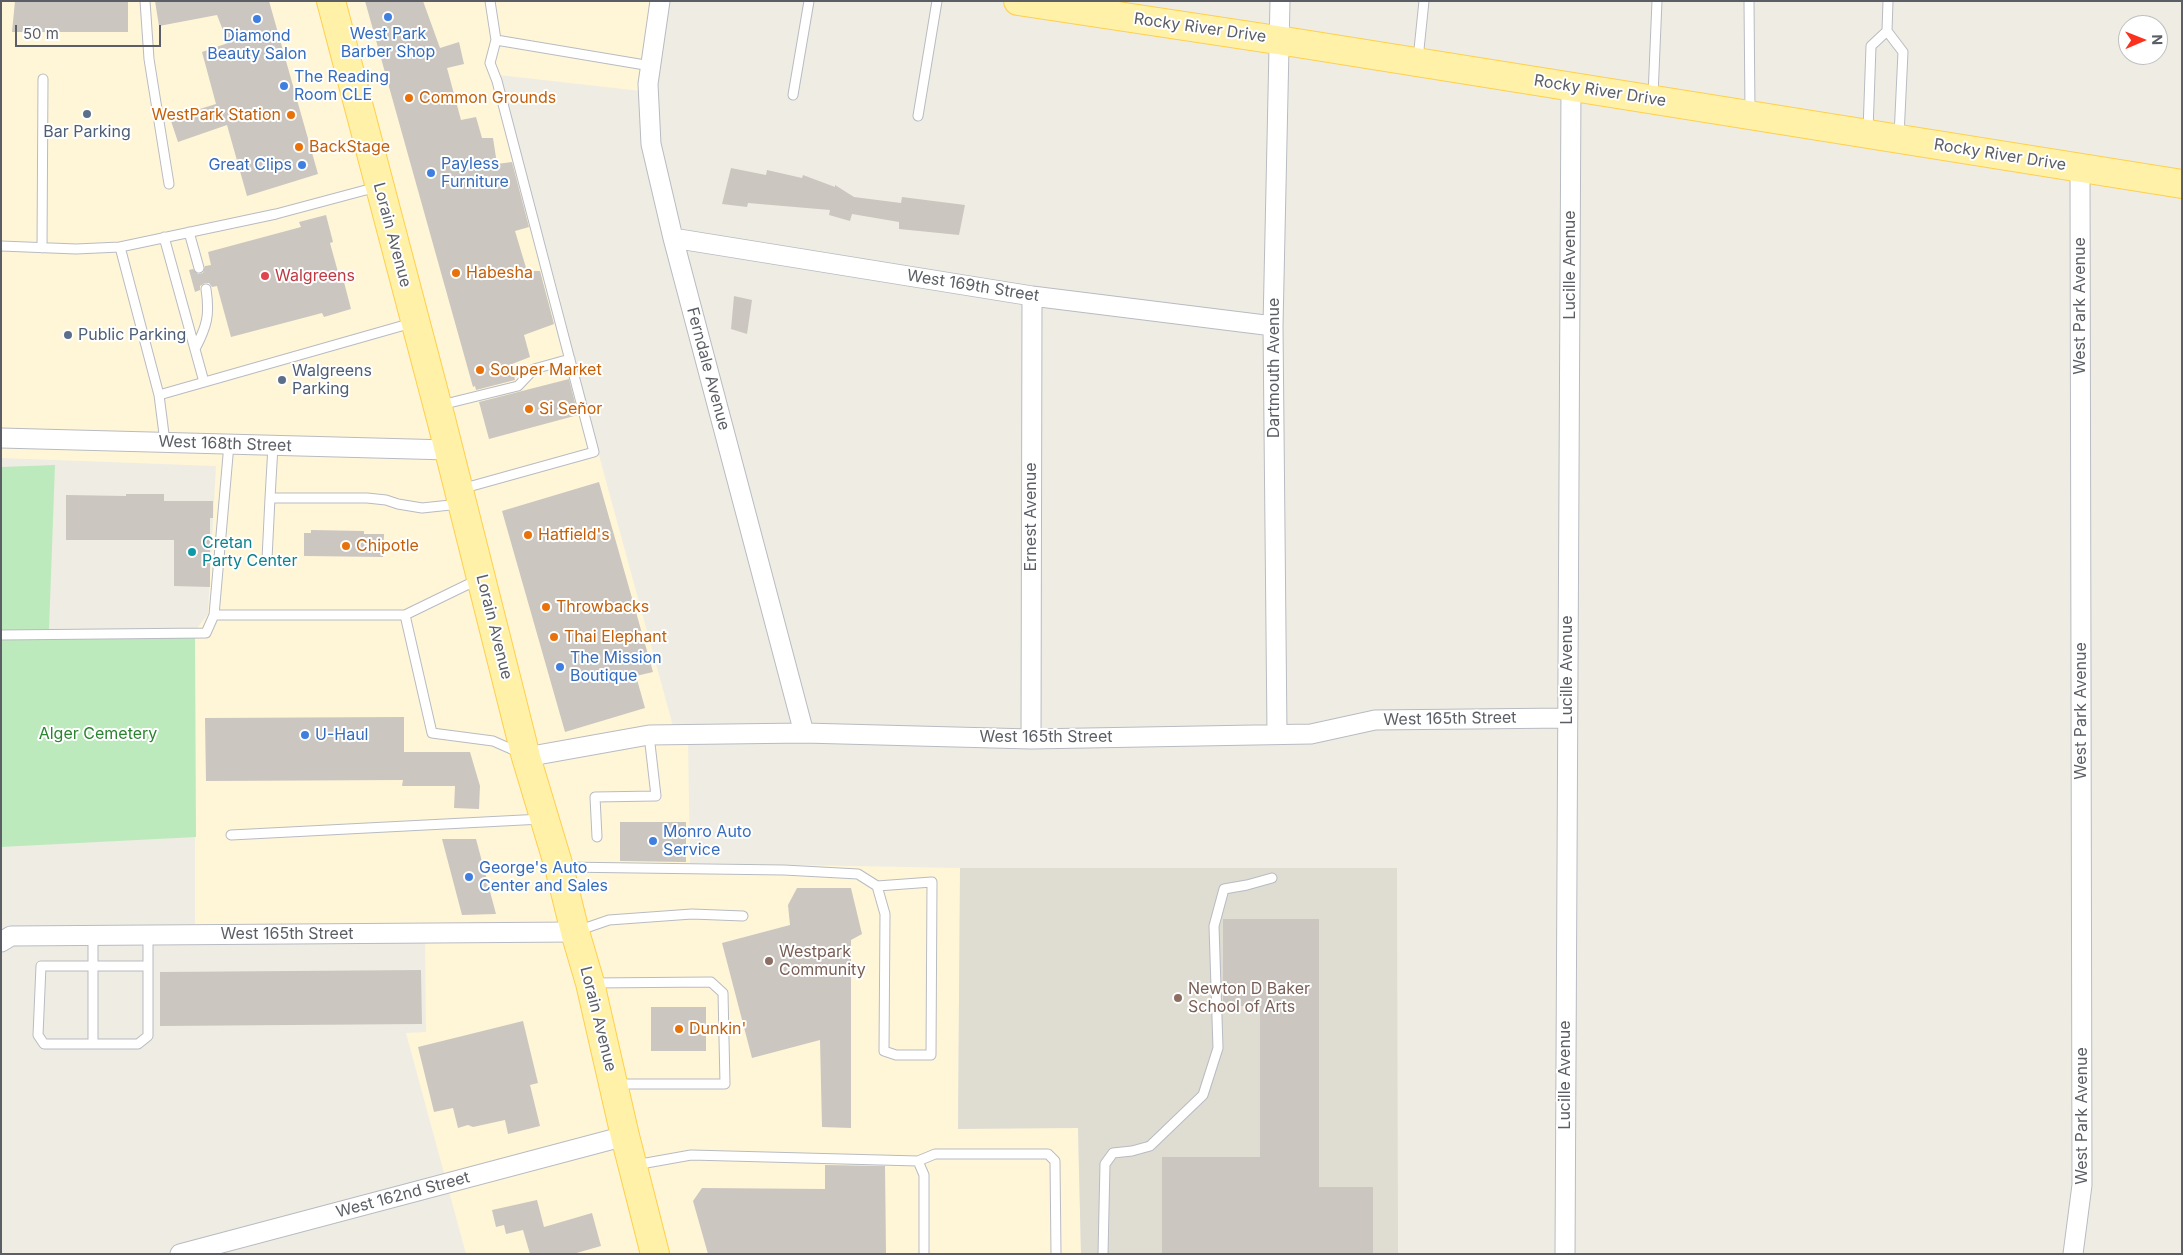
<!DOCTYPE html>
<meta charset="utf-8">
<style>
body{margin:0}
#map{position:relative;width:2183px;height:1255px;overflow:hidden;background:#efede3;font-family:Inter,sans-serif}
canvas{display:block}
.frame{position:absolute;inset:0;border:2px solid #5b5f65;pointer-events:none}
.north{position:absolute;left:2118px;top:15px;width:50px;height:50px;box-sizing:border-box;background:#fff;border:1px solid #bdbfc1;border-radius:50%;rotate:89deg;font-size:14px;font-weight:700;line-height:20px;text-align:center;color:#5b5f65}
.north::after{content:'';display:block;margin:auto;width:18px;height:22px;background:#fb311d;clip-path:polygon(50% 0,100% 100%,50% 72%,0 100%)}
.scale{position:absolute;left:15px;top:25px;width:146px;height:22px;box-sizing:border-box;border:2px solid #5b5f65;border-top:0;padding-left:6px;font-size:15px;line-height:18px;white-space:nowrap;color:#5b5f65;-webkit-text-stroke:4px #fff;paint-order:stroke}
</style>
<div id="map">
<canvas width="2183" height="1255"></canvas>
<div class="frame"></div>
<div class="north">N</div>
<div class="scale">50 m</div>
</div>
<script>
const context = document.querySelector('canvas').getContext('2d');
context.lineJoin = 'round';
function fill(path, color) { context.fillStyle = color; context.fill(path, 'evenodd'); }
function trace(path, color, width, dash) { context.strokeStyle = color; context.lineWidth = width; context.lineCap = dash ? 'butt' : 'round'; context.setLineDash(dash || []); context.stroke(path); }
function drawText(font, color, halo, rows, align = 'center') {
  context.font = font + ' Inter,sans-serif'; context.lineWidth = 4; context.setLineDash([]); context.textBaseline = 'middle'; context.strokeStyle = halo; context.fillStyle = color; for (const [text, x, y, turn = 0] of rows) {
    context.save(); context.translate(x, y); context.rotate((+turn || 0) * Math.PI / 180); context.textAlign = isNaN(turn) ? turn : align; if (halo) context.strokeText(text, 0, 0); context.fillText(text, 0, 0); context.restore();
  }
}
fill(new Path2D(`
 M1,1H654L641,91L499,75L560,299L601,463L674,730L637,743L688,742L690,863L960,868L958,1128H1078L1081,1254H466L406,1033L426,1032L425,928H195V631L208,614L216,466L1,458Z`), '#fff6d8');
fill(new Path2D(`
 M960,868H1397L1398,1254H1081L1078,1128L958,1129Z`), '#dfdcd2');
fill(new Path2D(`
 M55,465L49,630L195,631L196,837L1,847V467Z`), '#bdeabd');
fill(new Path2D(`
 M15,1H128V32H12Z
 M155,1H269L318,174L247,196L227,125L178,142L170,118L216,104L202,52L228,43L217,15L159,26Z
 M365,1H423L440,48L459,42L464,64L447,68L461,120L476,117L482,138H493L497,164L512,162L529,227L515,231L527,271H540L554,324L524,335L530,357L512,364L515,380L476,390L475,386L473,387Z
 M731,168L766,175L767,170L802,178L803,175L835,187V185L854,197L901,203L902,197L965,205L959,235L899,229V222L852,214L850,221L829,215L830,210L748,203L747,207L722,204Z
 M326,215L333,242L330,243L341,283L344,282L351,309L324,317L322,313L231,337L217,286L212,287L209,283H205L200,286V290L195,292L189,270L193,269L198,274L203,273L205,266L211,265L208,252L301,227L299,222Z
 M734,296L752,300L747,334L731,329Z
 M569,379L578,415L489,439L479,402Z
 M599,482L653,672L636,676L645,708L565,732L502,511Z
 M126,494H164V501H213V518H210V587L174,586V540H66V495L126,496Z
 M311,530L364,531V534H384L383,557L304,556V533H311Z
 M404,717V752H470L480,786L479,809L454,808L455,786H402L403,780L206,781L205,718Z
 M620,822H686V862L620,861Z
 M442,839H476L496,914L462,915Z
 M797,888H851L862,934L851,940V1128L822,1127L820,1040L752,1058L722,943L790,925L788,905Z
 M1223,919H1319V1187H1373V1254H1162V1157H1260V1006H1223Z
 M421,970L422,1024L160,1026V972Z
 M651,1007H706V1051H651Z
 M523,1021L538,1083L530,1085L540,1126L508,1134L505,1120L473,1127L468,1125L458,1128L453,1108L434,1112L418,1047Z
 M825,1165L885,1166L886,1254H708L693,1201L702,1188L825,1189Z
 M537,1200L544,1227L592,1213L601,1246L573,1254H530L523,1230L506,1234L504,1225L496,1227L492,1210Z`), '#cbc6c0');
const service = new Path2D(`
 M145,1L149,59L169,184
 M490,1L496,40L651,66
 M1749,1L1750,112
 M1887,31L1888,1
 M1418,59L1424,1
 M793,95L809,1
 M1653,96L1657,1
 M918,116L937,1
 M1868,131L1871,46L1887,31L1903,52L1899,136
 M377,187L276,214L120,247L159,395L412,323
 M189,232L199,268
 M164,237L204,382
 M1,246L76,249L120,247
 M42,248L43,79
 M195,349C207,326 210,315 206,289
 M159,395L165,442
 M441,405L518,386L534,369L570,359
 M273,446L270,498H367L386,500L398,504L422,508L460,504
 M461,489L594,452L497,81L490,63L496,40
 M267,559L270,498
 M214,615H405L479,579
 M405,615L432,733L493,741L518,752
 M1,635L206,633L214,615L229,444
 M231,835L542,819
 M597,837L595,797L656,796L649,735
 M562,867L784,870L858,874L877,886L932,882L931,1055H896L884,1051L885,914L877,886
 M577,931L609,920L692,914L743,916
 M148,966H41L38,1035L44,1044H138L148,1036C148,1002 148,968 148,935
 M592,983L711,982L723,993L725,1084H616
 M93,1044V935
 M918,1161L935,1154H1048L1055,1161L1056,1254
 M635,1165L691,1155L918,1161L924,1175V1254
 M1103,1254L1105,1164L1113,1153L1132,1151L1150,1146L1203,1095L1218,1048L1214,926L1224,889L1247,885L1272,878`);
const minor = new Path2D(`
 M660,1L648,84L651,144L673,238L804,733
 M673,238L1032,296L1273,326
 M1,438L449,450
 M1277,734L1273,326L1280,1
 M1031,739L1032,296
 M526,757L649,735L804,733L1031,739L1311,734L1375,720L1566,718
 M1,942L11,936L575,932
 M180,1254L625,1136
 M1565,1254L1571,86
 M2073,1254L2082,1185L2080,168`);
const primary = new Path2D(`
 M331,1L441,419L526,757L559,867L575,932L590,983L625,1136L655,1254
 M1018,1L1297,43L2182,184`);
trace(service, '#b8bbc1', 11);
trace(minor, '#b8bbc1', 21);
trace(primary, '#ffcf4c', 30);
trace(service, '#fff', 9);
trace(minor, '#fff', 19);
trace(primary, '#fff2a8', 28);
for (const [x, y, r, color] of [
 [388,17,5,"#3f7fe0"],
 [257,19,5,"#3f7fe0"],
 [284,86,5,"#3f7fe0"],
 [409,98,5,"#e8710a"],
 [87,114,5,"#5c6f8a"],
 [291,115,5,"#e8710a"],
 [299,147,5,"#e8710a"],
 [302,165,5,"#3f7fe0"],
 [431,173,5,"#3f7fe0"],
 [456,273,5,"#e8710a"],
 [265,276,5,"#e0444e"],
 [68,335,5,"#5c6f8a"],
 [480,370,5,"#e8710a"],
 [282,380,5,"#5c6f8a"],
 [529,409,5,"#e8710a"],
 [528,535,5,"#e8710a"],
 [346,546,5,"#e8710a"],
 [192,552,5,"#0f9aa8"],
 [546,607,5,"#e8710a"],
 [554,637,5,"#e8710a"],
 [560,667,5,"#3f7fe0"],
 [305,735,5,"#3f7fe0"],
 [653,841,5,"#3f7fe0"],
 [469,877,5,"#3f7fe0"],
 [769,961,5,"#8d6e63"],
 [1178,998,5,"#8d6e63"],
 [679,1029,5,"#e8710a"]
]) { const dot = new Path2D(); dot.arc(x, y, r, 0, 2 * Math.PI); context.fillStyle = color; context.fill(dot); trace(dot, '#fff', 2); }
drawText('16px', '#5b5f65', '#fff', [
 ["Rocky River Drive",1200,28,8],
 ["Rocky River Drive",1600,91,9],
 ["Rocky River Drive",2000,155,9],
 ["Lorain Avenue",392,235,75],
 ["Lucille Avenue",1570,265,-90],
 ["West 169th Street",973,286,9],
 ["West Park Avenue",2080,306,-90],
 ["Dartmouth Avenue",1274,368,-90],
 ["Ferndale Avenue",708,369,75],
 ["West 168th Street",225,444,2],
 ["Ernest Avenue",1031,517,-90],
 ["Lorain Avenue",494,627,76],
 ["Lucille Avenue",1567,670,-90],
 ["West Park Avenue",2081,711,-90],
 ["West 165th Street",1450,719,-1],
 ["West 165th Street",1046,737],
 ["West 165th Street",287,934],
 ["Lorain Avenue",598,1019,76],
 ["Lucille Avenue",1565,1075,-90],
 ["West Park Avenue",2082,1116,-90],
 ["West 162nd Street",403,1195,-15]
]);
drawText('16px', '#366cbe', '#fff', [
 ["West Park",388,34,"center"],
 ["Barber Shop",388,52,"center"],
 ["Diamond",257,36,"center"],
 ["Beauty Salon",257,54,"center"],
 ["The Reading",294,77],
 ["Room CLE",294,95],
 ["Payless",441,164],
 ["Furniture",441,182],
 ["Great Clips",292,165,"right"],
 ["The Mission",570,658],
 ["Boutique",570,676],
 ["U-Haul",315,735],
 ["Monro Auto",663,832],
 ["Service",663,850],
 ["George's Auto",479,868],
 ["Center and Sales",479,886]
], 'left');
drawText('16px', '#c56008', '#fff', [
 ["Common Grounds",419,98],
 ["WestPark Station",281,115,"right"],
 ["BackStage",309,147],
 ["Habesha",466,273],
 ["Souper Market",490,370],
 ["Si Señor",539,409],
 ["Hatfield's",538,535],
 ["Chipotle",356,546],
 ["Throwbacks",556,607],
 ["Thai Elephant",564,637],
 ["Dunkin'",689,1029]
], 'left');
drawText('16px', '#4e5e75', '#fff', [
 ["Bar Parking",87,132,"center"],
 ["Public Parking",78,335],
 ["Walgreens",292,371],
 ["Parking",292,389]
], 'left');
drawText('16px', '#be3a42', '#fff', [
 ["Walgreens",275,276]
], 'left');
drawText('16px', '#0d838f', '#fff', [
 ["Cretan",202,543],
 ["Party Center",202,561]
], 'left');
drawText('16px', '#2b8430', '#fff', [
 ["Alger Cemetery",98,734]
]);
drawText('16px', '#785e54', '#fff', [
 ["Westpark",779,952],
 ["Community",779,970],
 ["Newton D Baker",1188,989],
 ["School of Arts",1188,1007]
], 'left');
</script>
